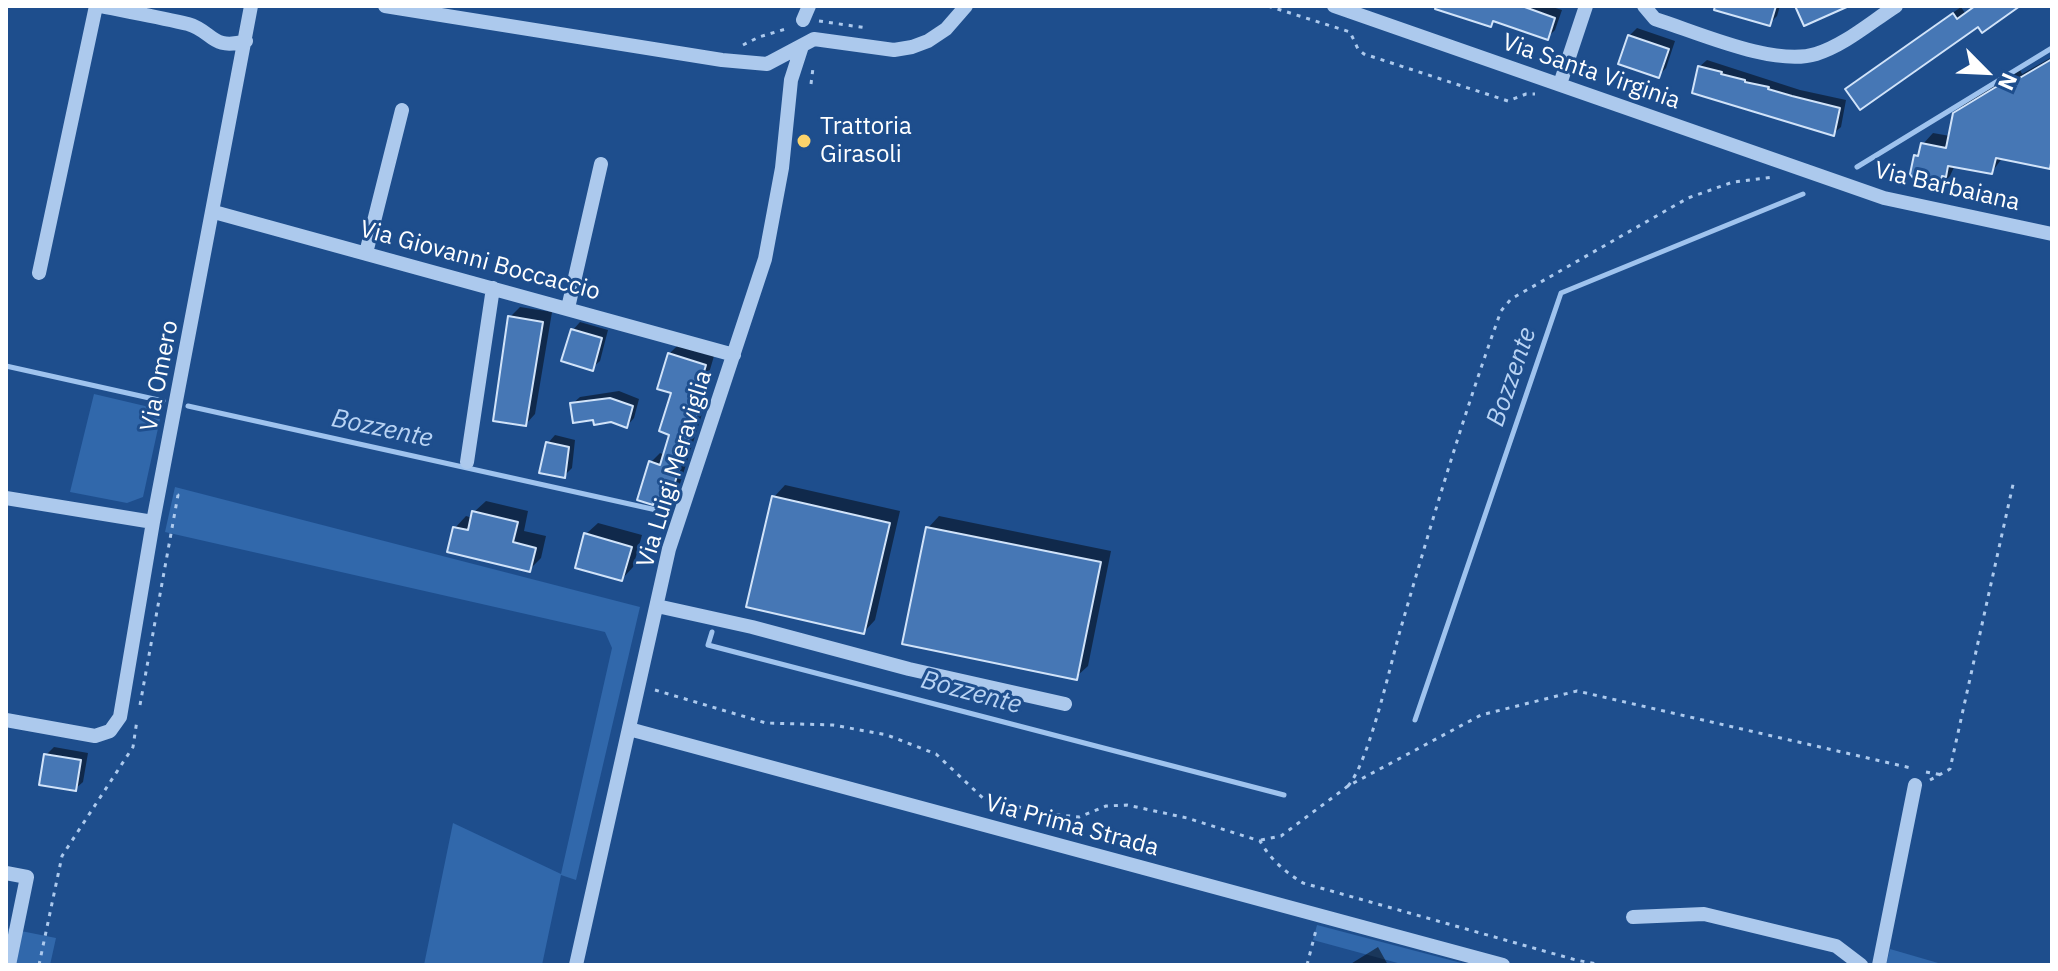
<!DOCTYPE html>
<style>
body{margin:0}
#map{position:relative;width:2058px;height:971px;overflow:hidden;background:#1e4e8d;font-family:"IBM Plex Sans",sans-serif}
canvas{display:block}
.frame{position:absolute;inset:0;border:8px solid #fff;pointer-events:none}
.north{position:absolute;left:1946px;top:32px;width:80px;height:80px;-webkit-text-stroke:6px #1e4e8d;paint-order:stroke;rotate:114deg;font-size:22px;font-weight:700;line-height:32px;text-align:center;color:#fff}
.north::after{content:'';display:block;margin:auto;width:28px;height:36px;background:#fff;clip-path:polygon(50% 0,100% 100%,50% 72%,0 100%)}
</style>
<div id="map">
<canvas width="2058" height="971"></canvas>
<div class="frame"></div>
<div class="north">N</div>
</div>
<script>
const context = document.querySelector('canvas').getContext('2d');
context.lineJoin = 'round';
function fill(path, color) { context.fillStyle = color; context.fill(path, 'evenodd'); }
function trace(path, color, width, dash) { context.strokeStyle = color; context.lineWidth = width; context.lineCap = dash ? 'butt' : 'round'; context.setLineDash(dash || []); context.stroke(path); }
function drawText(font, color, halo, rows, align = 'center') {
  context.font = font + ' "IBM Plex Sans",sans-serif'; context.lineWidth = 6; context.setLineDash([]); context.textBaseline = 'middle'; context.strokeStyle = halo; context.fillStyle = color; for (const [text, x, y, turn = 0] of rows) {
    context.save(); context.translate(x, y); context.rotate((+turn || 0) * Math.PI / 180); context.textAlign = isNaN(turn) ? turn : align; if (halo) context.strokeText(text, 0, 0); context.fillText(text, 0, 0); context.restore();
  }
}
fill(new Path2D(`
 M94,394L162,410L143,497L127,503L70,492Z
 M175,487L640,607L576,880L561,875L542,965H424L453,823L561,874L612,648L605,632L165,532Z
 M1317,925L1469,965H1405L1313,940Z
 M6,928L56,938L50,965H6Z
 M1890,949L1945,965H1886Z`), '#3168ab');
fill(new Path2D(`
 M1447,6H1549L1562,10L1555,30L1547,38L1495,20L1490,25Z
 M1727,6H1780L1777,16L1769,24Z
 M1975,6H2017L1855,82L1961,7L1965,13Z
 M1637,28L1675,41L1666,68L1659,75L1629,36Z
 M2052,57V164L2049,167L2003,157L1992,172L1955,165L1950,176L1939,187L1915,156L1921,150L1923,144L1933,133L1950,136L1955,114L1966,102L2020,70L2022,74Z
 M1707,60L1800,90L1846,100L1841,127L1833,134L1699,67Z
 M520,307L552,312L535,414L526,424L510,317Z
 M580,322L608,330L600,361L592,368L573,330Z
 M678,345L714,356L702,397L707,398L678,490L669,499L658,496L652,502L650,463L660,453L665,455L671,433L674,392L669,354Z
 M619,391L639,399L634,418L627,426L595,418L572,404L580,397Z
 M555,435L575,440L572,468L564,476L548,443Z
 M785,485L900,511L875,620L864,632L774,497Z
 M486,501L528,511L524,531L546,536L541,558L530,569L455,528L466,516L473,518L474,512Z
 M939,516L1111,551L1088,666L1076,677L928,528Z
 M598,523L642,535L633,567L622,579L586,534Z
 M54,747L88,753L83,782L75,789L46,755Z
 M1378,947L1388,965H1349Z`), '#0007');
trace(new Path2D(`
 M1857,167L2052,48
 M6,366L163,401
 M188,406L661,511
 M712,632L708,645L1284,795
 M1415,720L1561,293L1803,194`), '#9fc3ee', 5);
const building = new Path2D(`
 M1436,6H1522L1555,18L1548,40L1493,21L1491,27L1435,9Z
 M1715,6H1776L1770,26L1714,10Z
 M1795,6H1849L1804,26Z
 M1975,6H2020L1982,33L1978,27L1860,110L1845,89L1953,13L1957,19Z
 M1628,35L1669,49L1659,78L1618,64Z
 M2052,59V157L2050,169L1996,158L1992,174L1948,166L1946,177L1942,176L1939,189L1916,182L1910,174L1914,155L1918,156L1921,143L1946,148L1953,113L2009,79L2011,83Z
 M1698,66L1722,72L1721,74L1745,80V82L1769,87L1768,89L1792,96L1840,108L1834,136L1692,93Z
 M508,316L543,322L526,426L493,421Z
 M571,329L602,338L593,371L561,361Z
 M668,353L706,365L694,406L699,407L669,501L655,497L653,505L637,500L649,461L660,465L669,435L659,431L671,393L657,389Z
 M610,398L633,406L627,428L611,422L594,425L593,420L573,423L570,403Z
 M546,442L569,447L565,478L539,473Z
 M772,496L890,523L864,634L746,607Z
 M472,511L518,522L513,542L536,548L530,572L447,552L453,527L468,530Z
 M926,527L1101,562L1077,680L902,644Z
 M584,533L632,547L622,581L575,568Z
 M44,754L81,760L76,791L39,785Z`);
fill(building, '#4677b5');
trace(building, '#d1e3f9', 2);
trace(new Path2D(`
 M1268,6L1350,32L1358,49L1364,54L1508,101L1526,94H1535
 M819,21L867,28
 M743,45L759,37L789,28
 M811,84L813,68
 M655,690L766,723L833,725L887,735L936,754L984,799L1049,814L1079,817L1106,806L1127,805L1187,818L1260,841C1270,859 1285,872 1303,883L1576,960L1602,965
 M140,705L178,495L175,494
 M1926,772L1942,775
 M1930,780L1950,769L2014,480
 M1348,786C1369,762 1390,666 1400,631C1431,524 1463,416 1501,311L1511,299L1688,198L1733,182L1774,177
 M1261,840L1281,836L1348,786L1481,715L1577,691L1911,768
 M39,965L62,856L133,747L137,720
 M1307,965L1316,930`), '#acc9ed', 3, [4, 6]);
trace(new Path2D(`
 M100,6C129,12 159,17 188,24C213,31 211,51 246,41
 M385,6L722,60L767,64L814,39L894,50L912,47L928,41L946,29L966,6
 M1334,6L1884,198L2052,234
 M1644,6L1655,19C1697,32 1774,67 1816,54C1845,45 1871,22 1896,6
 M803,20L809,6
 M1560,84L1586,6
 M214,212L734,355
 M366,253L402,110
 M39,273L96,6
 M568,308L601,164
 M467,462L493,288
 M6,498L153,522
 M657,606L752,627L909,669L1065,704
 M6,720L95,736L110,731L120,717L153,522L251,6
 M629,729L1503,965
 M6,873L27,877L9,965
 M1633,917L1704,914L1836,946L1861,965
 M576,965L669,549L765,259L782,168L791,80L802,46
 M1879,965L1915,785`), '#acc9ed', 14);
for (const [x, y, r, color] of [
 [804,141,8,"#fbd36b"]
]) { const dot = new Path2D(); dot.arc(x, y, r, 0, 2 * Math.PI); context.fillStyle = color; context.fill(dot); trace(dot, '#1e4e8d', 3); }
drawText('24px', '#fff', '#1e4e8d', [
 ["Via Santa Virginia",1591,72,19],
 ["Via Barbaiana",1947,187,13],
 ["Via Giovanni Boccaccio",480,261,15],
 ["Via Omero",160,376,-79],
 ["Via Luigi Meraviglia",675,469,-73],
 ["Via Prima Strada",1072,826,15]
]);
drawText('24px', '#fff', '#1e4e8d', [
 ["Trattoria",820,127],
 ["Girasoli",820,155]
], 'left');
drawText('italic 26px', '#b8d3f4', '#1e4e8d', [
 ["Bozzente",1512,377,-71],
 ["Bozzente",382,429,12],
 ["Bozzente",971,693,15]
]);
</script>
